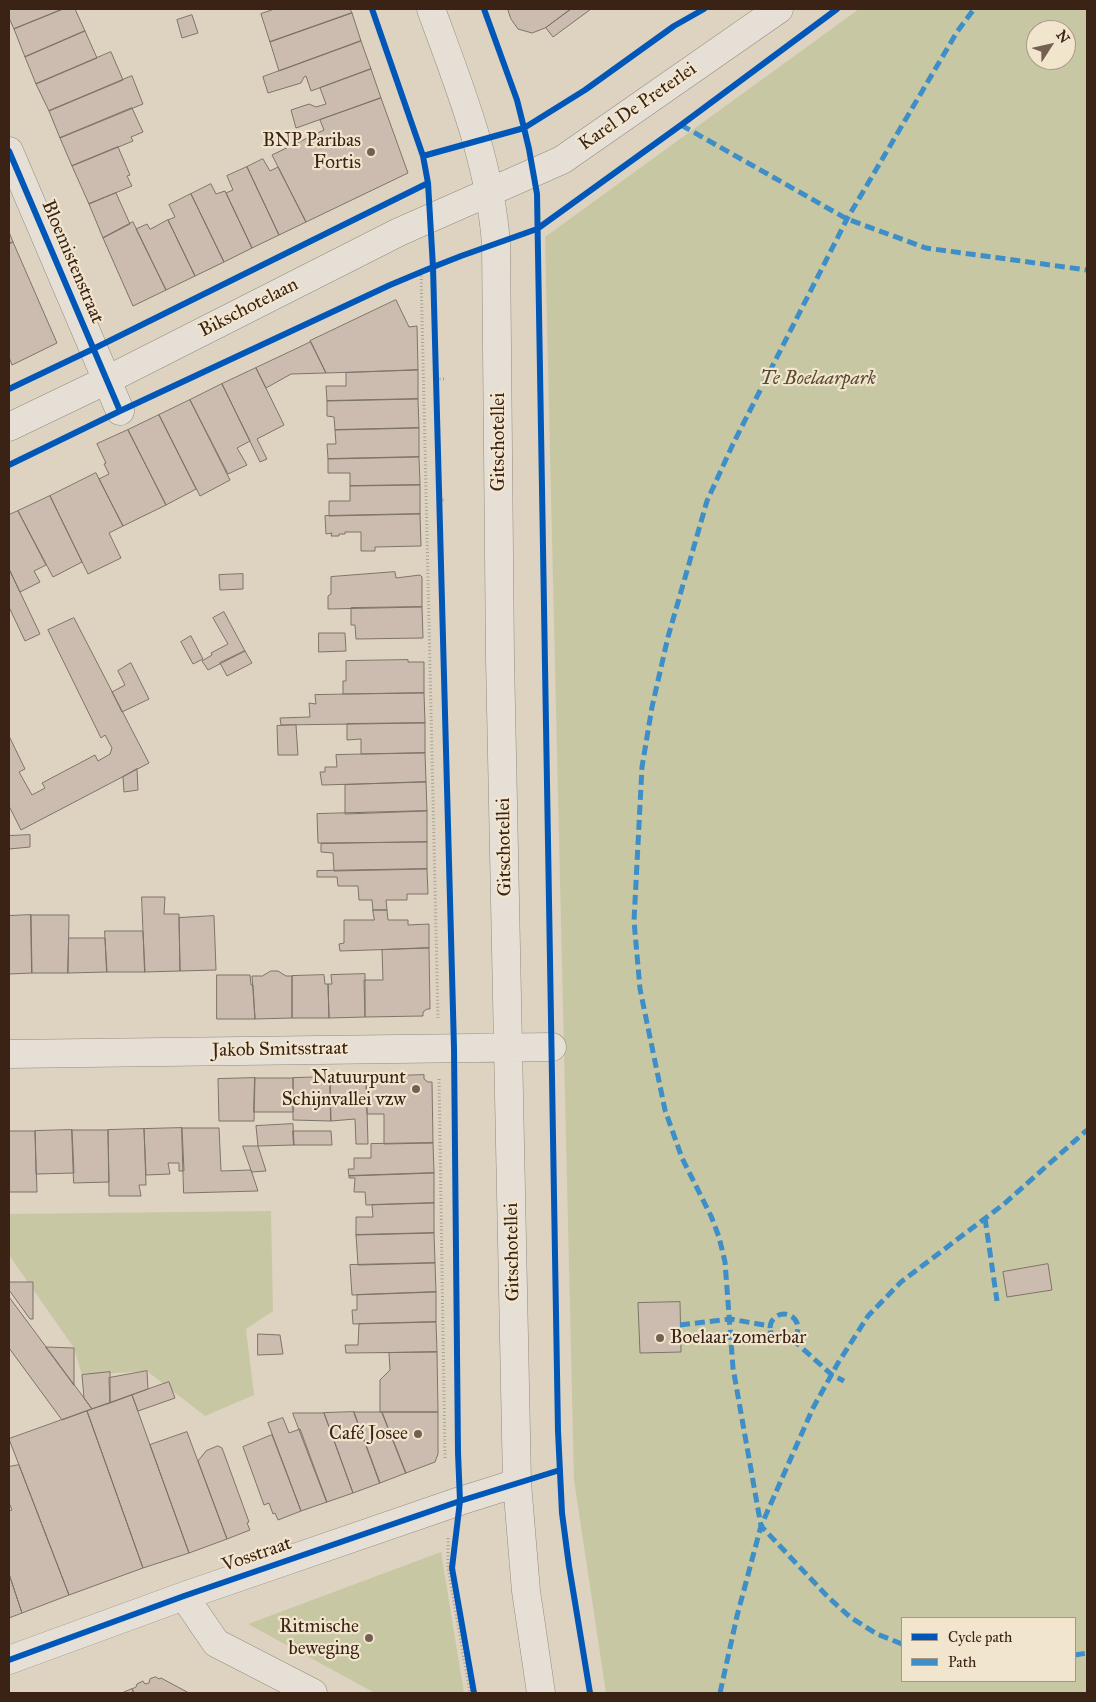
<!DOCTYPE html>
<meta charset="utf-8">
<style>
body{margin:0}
#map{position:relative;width:1096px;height:1702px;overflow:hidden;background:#ddd3c0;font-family:"IM FELL Great Primer",serif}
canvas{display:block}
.frame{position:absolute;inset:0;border:10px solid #3a2215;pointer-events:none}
.legend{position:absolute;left:901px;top:1617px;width:175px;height:65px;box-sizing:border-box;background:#f1e5ce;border:1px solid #a89784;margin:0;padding:6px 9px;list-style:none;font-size:15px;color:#3a2215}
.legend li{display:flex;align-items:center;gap:10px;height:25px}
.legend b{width:25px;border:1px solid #a89784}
.north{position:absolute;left:1026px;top:20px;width:50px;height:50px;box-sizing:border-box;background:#f1e5ce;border:1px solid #a89784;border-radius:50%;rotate:55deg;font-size:14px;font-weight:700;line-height:20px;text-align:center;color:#3a2215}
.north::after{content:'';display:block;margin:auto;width:18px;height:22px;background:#736051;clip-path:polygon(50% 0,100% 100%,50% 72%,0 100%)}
</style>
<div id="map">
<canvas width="1096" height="1702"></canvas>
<div class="frame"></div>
<ul class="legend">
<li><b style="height:6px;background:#0057b8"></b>Cycle path</li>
<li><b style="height:6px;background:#3e8ec8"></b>Path</li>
</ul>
<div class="north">N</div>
</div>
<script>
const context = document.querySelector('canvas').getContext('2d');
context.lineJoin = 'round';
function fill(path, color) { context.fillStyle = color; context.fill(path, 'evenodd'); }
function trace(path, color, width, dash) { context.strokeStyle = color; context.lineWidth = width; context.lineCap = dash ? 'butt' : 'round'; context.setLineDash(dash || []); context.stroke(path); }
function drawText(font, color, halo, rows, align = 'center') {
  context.font = font + ' "IM FELL Great Primer",serif'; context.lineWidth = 4.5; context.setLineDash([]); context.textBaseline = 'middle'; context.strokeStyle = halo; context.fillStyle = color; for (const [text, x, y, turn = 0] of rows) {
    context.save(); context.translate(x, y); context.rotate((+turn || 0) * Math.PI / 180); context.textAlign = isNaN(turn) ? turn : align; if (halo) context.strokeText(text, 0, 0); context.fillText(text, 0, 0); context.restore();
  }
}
fill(new Path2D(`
 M859,9H1087V1693H606L574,1480L545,237ZM1036,30H1066V60H1036ZM902,1618H1075V1681H902Z
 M271,1211L273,1311L246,1329L254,1395L205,1416L147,1371L82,1375L74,1348L9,1255V1214Z
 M441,1552L464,1693H375L248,1624Z`), '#c8c7a3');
const building = new Path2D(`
 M9,9H63L14,29L9,18Z
 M63,9H75L85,31L25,57L14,29Z
 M275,9H350L352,13L270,42L261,14Z
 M508,9H571L545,28L532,33L518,29L511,19Z
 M571,9H591L553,37L546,28Z
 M352,13L361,41L279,71L270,42Z
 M192,15L198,33L182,38L177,20Z
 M85,31L97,58L36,84L25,57Z
 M361,41L371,69L311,91L306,76L304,77L301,83L268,93L263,77Z
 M111,52L123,80L49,111L36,84Z
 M371,69L381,98L296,128L291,110L309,104L316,107L326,104L320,88Z
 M132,76L143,104L60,138L49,111Z
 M381,98L408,173L306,222L272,155L324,130L320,120Z
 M132,108L143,132L131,137L133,141L72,166L60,138Z
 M118,147L130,175L127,176L132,186L89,204L72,166Z
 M263,159L270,171L278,167L306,222L279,235L247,167Z
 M247,167L279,235L252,248L226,193L233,190L227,176Z
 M211,184L216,194L225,191L226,193L252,248L224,262L191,194Z
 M116,193L130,224L103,238L89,204Z
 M191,194L224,262L195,276L168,220L175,217L169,205Z
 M168,220L195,276L166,290L136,229L147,224L150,229Z
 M133,222L166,290L133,306L103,238Z
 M9,232L13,242L9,244Z
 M13,242L57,343L12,365L9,357V244Z
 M396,300L409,327L417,326L418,370L326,373L310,341Z
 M311,342L326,373L291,374L266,388L256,368Z
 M256,368L284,425L257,439L267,459L260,462L222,384Z
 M418,370V399L327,401L326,386H346V373Z
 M222,384L250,441L237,448L247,465L228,474L190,400Z
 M418,399L419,428L335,430L334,417L327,416V401Z
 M190,400L230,480L200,496L159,415Z
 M159,415L196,489L166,505L128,430Z
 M419,428V457L328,459L327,444H336L335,430Z
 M128,430L166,505L123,526L99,479L109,474L104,464L106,463L97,444Z
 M419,457L420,485L350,486V473H328V459Z
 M96,473L123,526L109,533L121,558L88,574L50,496Z
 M420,485V514L329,516V501H350V486Z
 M50,496L82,562L53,577L18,511Z
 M18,511L46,565L34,571L40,582L20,592L9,569V515Z
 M420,514L421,546L375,547V551H361V532H345V534H339V536H331L332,533L326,534L325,516Z
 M9,569L40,634L25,641L9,607Z
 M395,572L396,578L420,575L422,577V607L328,609V596L331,594V577Z
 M243,574V589L220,590L219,575Z
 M422,607L423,638L356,639L355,625H351V608Z
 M224,612L245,651L208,670L202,661L212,655L211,653L228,644L213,618Z
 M74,618L149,763L21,830L9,806V736L25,769L19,772L32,795L45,788L42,783L95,755L98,761L110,754L112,748L105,735L101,738L48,630Z
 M319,633H345L346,651L319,652Z
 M191,636L203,659L193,664L181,642Z
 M245,651L252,663L227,676L220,663Z
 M408,660V662H424V693L343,694V681H346V661Z
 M131,663L149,699L122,712L112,692L125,685L118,671Z
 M424,693L425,723L281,725L280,718L310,717L309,703L316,704L315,695Z
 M425,723V753L361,754V739L347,740V724Z
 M296,725L298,755H278L277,726Z
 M425,753L426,782L322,785L320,772H325V767H337L336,755Z
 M137,769L138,790L124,792L123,777Z
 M426,782L427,811L345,814V785Z
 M427,811V842L318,843L317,814Z
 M30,835V847L9,849V836Z
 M427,842V869L334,871L333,853L321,852V844Z
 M427,869L428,894H407V900H386L387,910H373L372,900H359L358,886H338L337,877H317V871Z
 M142,897H165L164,914H179L180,971L145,972Z
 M373,910H387L388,920H408V925L429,924V948L340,951L339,944L344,943V920H374Z
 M31,915H69L68,973H32Z
 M31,915L32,973L9,974V916Z
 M214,916L216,970L180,971L179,918Z
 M105,931H143L145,972H107Z
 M69,938H105L107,972L68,973Z
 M429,948L430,1009H427L423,1012V1016L365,1017L364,980H383L382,950Z
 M271,971H278L286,976H292V1018L255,1019L252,976H262Z
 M365,974V1017L329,1018L328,984H332L331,975Z
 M217,975H250L251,985H253L255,1019H217Z
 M324,975L325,984H328L329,1018H292V976Z
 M424,1075V1079L428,1082H432L433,1143L384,1144V1114H367L366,1077Z
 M330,1077H366L368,1144H356L355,1119L331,1121Z
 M330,1077L331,1121L293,1120V1078Z
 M255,1078H293V1112H254Z
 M255,1078L254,1121H219L218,1079Z
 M293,1124L294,1145L258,1146L256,1126Z
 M182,1128H219L221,1171L251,1170L258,1191L184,1193Z
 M182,1128L184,1171H179V1163H168L170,1174L146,1175L144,1129Z
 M144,1129L146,1185H139L141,1196H109L108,1130Z
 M72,1130H108L109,1182L74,1183Z
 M72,1130L74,1173L36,1174L35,1131Z
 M9,1131H35L37,1192H9Z
 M293,1131H331L332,1145H294Z
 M433,1143L434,1173L349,1176L348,1169H354V1158H371V1144Z
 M243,1146H258L266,1171L252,1172Z
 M434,1173V1203L366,1205L365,1192H354L355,1178H349V1176Z
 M434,1203V1233L356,1235V1217H373L372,1205Z
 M434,1233L435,1263L358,1265L356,1235Z
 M435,1263L436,1292L352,1295L350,1265Z
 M1048,1264L1052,1290L1007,1297L1003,1272Z
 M9,1282H33V1319H30L9,1290Z
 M436,1292V1322L353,1324L352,1310H357V1295Z
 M9,1297L84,1398L92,1409L62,1420L9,1348Z
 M680,1302L681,1352L640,1353L638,1303Z
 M436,1322L437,1352L346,1353L345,1345H358L359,1324Z
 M258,1334L280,1335L283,1354L258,1355Z
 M46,1347L74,1348V1385Z
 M437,1352L438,1412H380V1380L390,1370L389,1353Z
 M147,1371L148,1389L110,1403L109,1378Z
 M110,1372V1403L92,1409L84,1398L82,1375Z
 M169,1382L175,1398L138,1411L132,1395Z
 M132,1395L189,1553L143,1568L87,1411Z
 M87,1411L143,1568L69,1595L9,1439Z
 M354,1412H382L406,1473L380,1483Z
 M354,1412L380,1483L353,1493L324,1413Z
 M382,1412H438V1454L435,1462L406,1473Z
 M293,1413H324L353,1493L327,1502Z
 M283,1418L289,1433L300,1429L327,1502L301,1511L268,1423Z
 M187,1432L227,1539L189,1553L150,1445Z
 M272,1435L301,1511L278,1520L275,1513L273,1514L269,1503L264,1505L243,1447Z
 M218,1446L222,1448L249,1522L247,1523L250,1530L227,1539L198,1461L206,1451Z
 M19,1465L69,1595L22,1613L9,1574V1511L12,1510L9,1503V1467Z
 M9,1574L22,1613L9,1618Z
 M156,1677L159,1679L161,1678L189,1693H134L132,1689L136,1687L137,1684L143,1681L145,1684L149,1683L150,1679Z
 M132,1689L134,1693H122Z`);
fill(building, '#cbbcaf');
trace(building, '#7d7469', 1);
const minor = new Path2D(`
 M431,9C459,86 490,161 496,244L500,658L517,1483L526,1591L541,1693
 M9,151L120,411
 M9,427L107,380L399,232L562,160L779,9
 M9,1054L552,1047
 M184,1596L216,1643L313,1693
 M9,1660L184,1596L460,1501L517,1483`);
trace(minor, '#948b7f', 29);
trace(new Path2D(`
 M484,18L487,16
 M421,272L438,1018
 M436,379H444
 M439,500H446
 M439,1079L445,1458
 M448,1538V1568L470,1693`), '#a69f97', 3, [1, 2.5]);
trace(minor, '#e5dfd5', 28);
trace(new Path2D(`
 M681,125L847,219L926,248L1087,270
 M985,1218L997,1301
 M770 1328a14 14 0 1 1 28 0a14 14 0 1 1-28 0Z
 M680,1325L730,1319L770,1326
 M792,1339L832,1375L844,1381
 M902,1644L877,1634L850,1617L829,1598L761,1526L733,1368L725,1262L719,1237L711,1216L682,1158L665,1110L640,989L634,921L642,767L652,707L668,637L707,501L733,444L847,219L957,32L974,9
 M1075,1655L1087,1653
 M720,1693L737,1616L761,1526L813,1408L838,1363L868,1316L901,1282L1004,1204L1087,1130`), '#3e8ec8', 5, [10, 5]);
trace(new Path2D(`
 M372,9L423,156L428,183L433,267L461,256L537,229L681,125L837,9
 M484,9L517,100L524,128L585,90L674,26L704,9
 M9,151L120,411
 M423,156L524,128L529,149L537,194L558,1431L562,1513L569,1566L590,1693
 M9,389L93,349L428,183
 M9,465L120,411L390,285L433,267L454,1048L458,1453L460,1501L452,1568L474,1693
 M9,1660L184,1596L460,1501L560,1470`), '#0057b8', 6);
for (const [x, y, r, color] of [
 [371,152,5,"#736051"],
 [416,1089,5,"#736051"],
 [660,1338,5,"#736051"],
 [418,1434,5,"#736051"],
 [369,1638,5,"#736051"]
]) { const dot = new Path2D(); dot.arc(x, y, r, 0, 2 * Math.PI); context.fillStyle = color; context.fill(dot); trace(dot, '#f1e5ce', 2); }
drawText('19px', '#3a2215', '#f1e5ce', [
 ["Karel De Preterlei",638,107,-35],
 ["Bloemistenstraat",72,262,67],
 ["Bikschotelaan",249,308,-27],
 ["Gitschotellei",499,442,-90],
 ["Gitschotellei",505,847,-91],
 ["Jakob Smitsstraat",280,1050,-1],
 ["Gitschotellei",513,1252,-91],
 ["Vosstraat",257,1555,-19]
]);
drawText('19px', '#3a2215', '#f1e5ce', [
 ["BNP Paribas",361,141],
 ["Fortis",361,163],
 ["Natuurpunt",406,1078],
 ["Schijnvallei vzw",406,1100],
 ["Boelaar zomerbar",670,1338,"left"],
 ["Café Josee",408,1434],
 ["Ritmische",359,1627],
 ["beweging",359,1649]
], 'right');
drawText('italic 19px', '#594933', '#f1e5ce', [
 ["Te Boelaarpark",818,379]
]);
</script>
